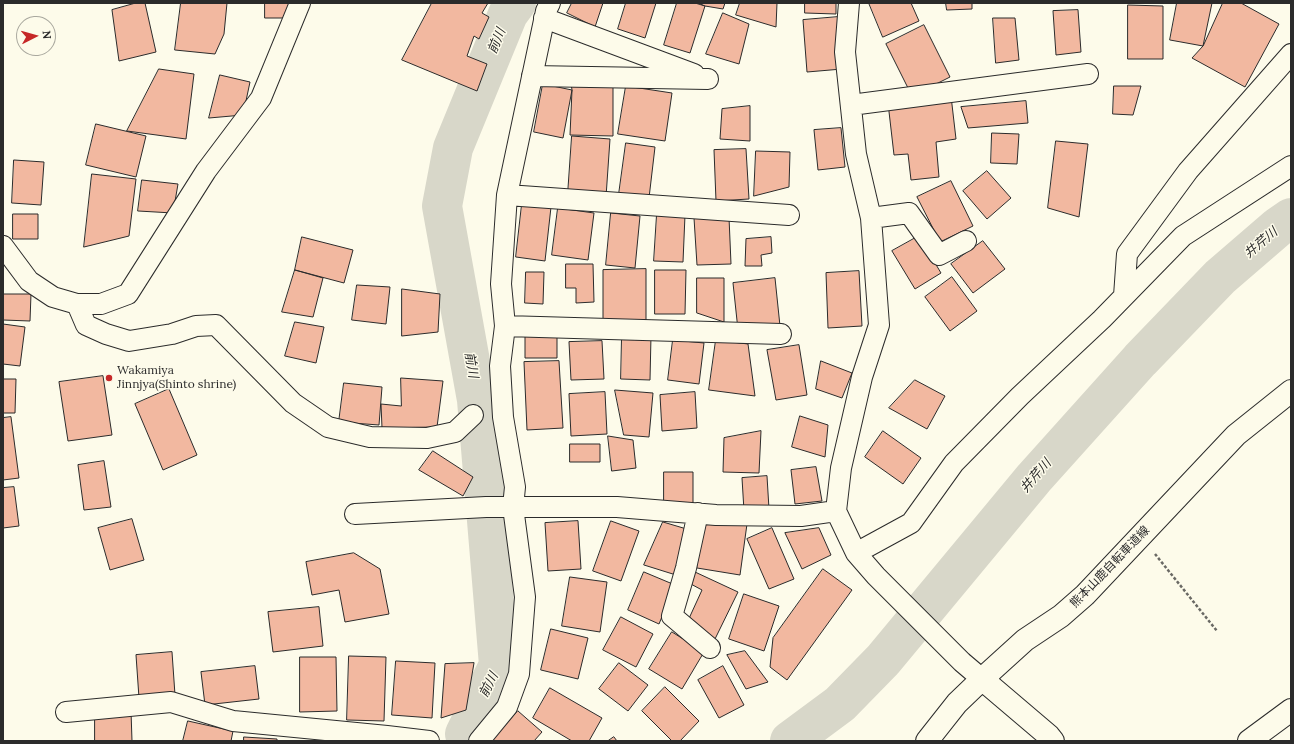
<!DOCTYPE html>
<meta charset="utf-8">
<style>
body{margin:0}
#map{position:relative;width:1294px;height:744px;overflow:hidden;background:#fdfbea;font-family:Lora,serif}
canvas{display:block}
.frame{position:absolute;inset:0;border:4px solid #2b2b2b;pointer-events:none}
.north{position:absolute;left:16px;top:16px;width:40px;height:40px;box-sizing:border-box;background:#fdfbea;border:1px solid #a9a89e;border-radius:50%;rotate:84deg;font-size:11px;font-weight:700;line-height:16px;text-align:center;color:#2b2b2b}
.north::after{content:'';display:block;margin:auto;width:14px;height:18px;background:#c62828;clip-path:polygon(50% 0,100% 100%,50% 72%,0 100%)}
</style>
<div id="map">
<canvas width="1294" height="744"></canvas>
<div class="frame"></div>
<div class="north">N</div>
</div>
<script>
const context = document.querySelector('canvas').getContext('2d');
context.lineJoin = 'round';
function trace(path, color, width, dash) { context.strokeStyle = color; context.lineWidth = width; context.lineCap = dash ? 'butt' : 'round'; context.setLineDash(dash || []); context.stroke(path); }
function fill(path, color) { context.fillStyle = color; context.fill(path, 'evenodd'); }
function drawText(font, color, halo, rows, align = 'center') {
  context.font = font + ' Lora,"Noto Sans JP",serif'; context.lineWidth = 3; context.setLineDash([]); context.textBaseline = 'middle'; context.strokeStyle = halo; context.fillStyle = color; for (const [text, x, y, turn = 0] of rows) {
    context.save(); context.translate(x, y); context.rotate((+turn || 0) * Math.PI / 180); context.textAlign = isNaN(turn) ? turn : align; if (halo) context.strokeText(text, 0, 0); context.fillText(text, 0, 0); context.restore();
  }
}
trace(new Path2D(`
 M465,734L499,665L477,400L442,206L453,148L508,14L516,3
 M790,741L840,704L883,660L1034,478L1140,360L1220,277L1278,227L1291,218`), '#d8d7c9', 40);
const building = new Path2D(`
 M136,3H145L156,52L119,61L112,10Z
 M181,3H227L224,34L215,54L175,50Z
 M265,3H289L284,18H265Z
 M432,3H488L482,13L489,17L479,39L474,36L467,56L487,64L477,91L402,60Z
 M572,3H603L595,27L567,13Z
 M626,3H656L645,38L618,29Z
 M677,3H695L705,6L690,53L664,45Z
 M699,3H725L723,9L705,6Z
 M740,3H777L776,27L736,15Z
 M805,3H836V14L805,13Z
 M869,3H911L919,21L883,37Z
 M946,3H972V9L947,10Z
 M1177,3H1212L1203,46L1170,40Z
 M1223,3H1241L1279,24L1245,87L1192,58L1203,46Z
 M1128,5L1163,6V59H1128Z
 M1078,10L1081,52L1056,55L1053,11Z
 M723,13L749,24L739,64L706,54Z
 M838,17L842,69L807,72L803,20Z
 M993,18H1015L1019,60L996,63Z
 M924,25L950,77L912,96L886,44Z
 M159,69L194,74L186,139L127,131Z
 M220,75L250,82L243,115L209,118Z
 M571,83H613V136L570,135L572,90Z
 M543,84L572,90L563,138L534,132Z
 M626,86L672,93L665,141L618,134Z
 M1114,86H1141L1133,115L1113,114Z
 M951,96L956,139L936,142L939,177L911,180L908,154L894,155L888,103Z
 M1026,101L1028,123L968,128L961,107Z
 M750,106V141L720,139L722,109Z
 M96,124L146,136L136,177L86,165Z
 M841,128L845,167L818,170L814,130Z
 M992,133L1019,134L1017,164L991,163Z
 M572,136L610,139L606,197L568,194Z
 M1056,141L1088,144L1079,217L1048,208Z
 M626,143L655,147L649,198L619,194Z
 M746,149L749,199L716,201L714,150Z
 M756,151L790,152L789,187L754,196Z
 M14,160L44,162L41,205L12,203Z
 M987,171L1011,198L987,219L963,191Z
 M92,174L136,179L129,236L84,247Z
 M142,180L178,184L173,213L138,211Z
 M951,181L973,226L940,242L917,197Z
 M522,204L551,207L545,261L516,257Z
 M558,208L594,213L588,260L552,255Z
 M611,213L640,216L635,268L606,265Z
 M13,214H38V239H13Z
 M657,214L685,215L683,262L654,261Z
 M729,217L731,264L697,265L694,218Z
 M919,236L941,273L915,289L892,251Z
 M302,237L353,250L344,283L295,270Z
 M771,237L772,253L761,255L762,266H745L746,239Z
 M983,241L1005,269L973,293L951,264Z
 M566,264H593L594,302L576,303V288H566Z
 M646,269V320H603V270Z
 M295,270L323,278L313,317L282,312Z
 M655,270H686L685,314H655Z
 M859,271L862,326L828,328L826,273Z
 M526,272H544L543,304L525,303Z
 M952,277L977,311L950,331L925,297Z
 M697,278H724V322L697,313Z
 M775,278L780,326L738,330L733,283Z
 M357,285L390,287L386,324L352,320Z
 M402,289L440,294L438,332L402,336Z
 M3,294H31L30,321L3,320Z
 M295,322L324,327L316,363L285,356Z
 M3,324L25,327L20,366L3,364Z
 M557,335V358H525V336Z
 M622,335L651,336L650,380L621,379Z
 M673,340L704,343L699,384L668,380Z
 M716,340L748,344L755,396L709,390Z
 M602,341L604,379L571,380L569,342Z
 M799,345L807,395L776,400L767,350Z
 M559,361L563,428L527,430L524,362Z
 M821,361L852,373L842,398L816,389Z
 M103,376L112,435L68,441L59,382Z
 M401,378L443,381L437,427L382,428L381,404L401,406Z
 M3,379H16L15,413H3Z
 M915,380L945,396L927,429L889,408Z
 M344,383L382,387L379,425L339,422Z
 M169,389L197,455L163,470L135,404Z
 M615,390L653,393L649,437L624,435Z
 M605,392L607,434L571,436L569,394Z
 M695,392L697,428L662,431L660,395Z
 M800,416L828,425L825,457L792,447Z
 M11,417L19,478L3,480V418Z
 M761,431L759,473L723,472L724,438Z
 M883,431L921,458L903,484L865,457Z
 M608,436L633,440L636,468L612,471Z
 M570,444H600V462H570Z
 M433,451L473,477L463,496L419,470Z
 M104,461L111,507L84,510L78,465Z
 M816,467L822,501L795,504L791,470Z
 M664,472H693V504H664Z
 M767,476L769,509L744,511L742,478Z
 M14,487L19,526L3,528V488Z
 M704,518L747,524L740,575L697,568Z
 M132,519L144,560L110,570L98,528Z
 M578,521L581,569L548,571L545,523Z
 M611,521L639,531L621,581L593,571Z
 M663,522L690,530L676,575L644,565Z
 M772,528L794,579L769,589L747,539Z
 M819,528L831,555L802,569L785,533Z
 M354,553L380,569L389,614L345,622L339,590L312,595L306,562Z
 M823,569L852,590L787,680L770,667L773,638Z
 M644,572L675,585L659,624L628,610Z
 M695,572L738,592L715,639L686,625L702,590L689,583Z
 M570,577L607,582L600,632L562,626Z
 M744,594L779,606L764,651L729,639Z
 M319,607L323,646L273,652L268,612Z
 M621,617L653,634L636,667L603,650Z
 M551,629L588,638L578,679L541,670Z
 M672,632L704,652L682,689L649,669Z
 M745,651L768,682L746,689L727,655Z
 M172,652L175,695L139,698L136,655Z
 M349,656L386,657L384,721L347,720Z
 M300,657H336L337,711L300,712Z
 M396,661L435,663L432,718L392,715Z
 M474,663L466,710L441,718L445,664Z
 M619,663L648,685L628,711L599,689Z
 M255,666L259,699L205,705L201,672Z
 M723,666L744,705L719,718L698,680Z
 M665,687L699,721L680,741H672L642,711Z
 M550,688L602,718L589,741H572L533,718Z
 M95,711H131L132,741H95Z
 M518,711L542,732L534,741H491Z
 M188,721L233,731L231,741H183Z
 M244,737L277,739V741H244Z
 M614,737L617,741H608Z`);
fill(building, '#f2b8a0');
trace(building, '#2b2b2b', 1);
const street = new Path2D(`
 M849,3L845,52L856,154L871,218L879,325L862,377L841,468L836,511L856,553L876,576L962,662L982,679
 M544,18L694,74
 M532,76L708,79
 M851,105L1088,74
 M507,195L789,215
 M871,218L909,213L939,255L966,241
 M3,246L29,281L53,297L77,304H101L128,294L206,171L261,98L300,3
 M1124,296L1127,254L1188,171L1291,54
 M77,304L86,325L106,334L129,341L172,334L196,326L216,325L293,403L328,427L370,437L427,438L455,432L473,415
 M505,326L781,334
 M698,513L686,568L672,616L710,648
 M355,514L486,507H617L716,515L801,516L836,511
 M856,553L911,523L954,463L1020,396L1102,319L1183,236L1291,166
 M66,712L171,702L233,721L387,736L429,741
 M479,741L507,707L519,674L525,597L513,507L515,487L503,417L500,366L505,326L501,284L507,195L546,11L550,3`);
const secondary = new Path2D(`
 M982,679L1049,736L1053,741
 M927,741L957,703L982,679L1025,640L1061,616L1085,595L1236,435L1291,391
 M1249,741L1291,710`);
trace(street, '#2b2b2b', 22);
trace(secondary, '#2b2b2b', 24);
trace(new Path2D(`
 M1155,554L1217,631`), '#6a6964', 2.5, [3, 2]);
trace(street, '#fdfbea', 20);
trace(secondary, '#fdfbea', 22);
for (const [x, y, r, color] of [
 [109,378,4,"#c62828"]
]) { const dot = new Path2D(); dot.arc(x, y, r, 0, 2 * Math.PI); context.fillStyle = color; context.fill(dot); trace(dot, '#fdfbea', 1.5); }
drawText('12px', '#2b2b2b', '#fdfbea', [
 ["Wakamiya",117,371],
 ["Jinnjya(Shinto shrine)",117,385]
], 'left');
drawText('12px', '#2b2b2b', '#fdfbea', [
 ["熊本山鹿自転車道線",1110,567,-46]
]);
drawText('italic 13px', '#2b2b2b', '#fdfbea', [
 ["前川",497,41,-68],
 ["井芹川",1261,243,-40],
 ["前川",471,365,80],
 ["井芹川",1036,476,-49],
 ["前川",489,685,-63]
]);
</script>
